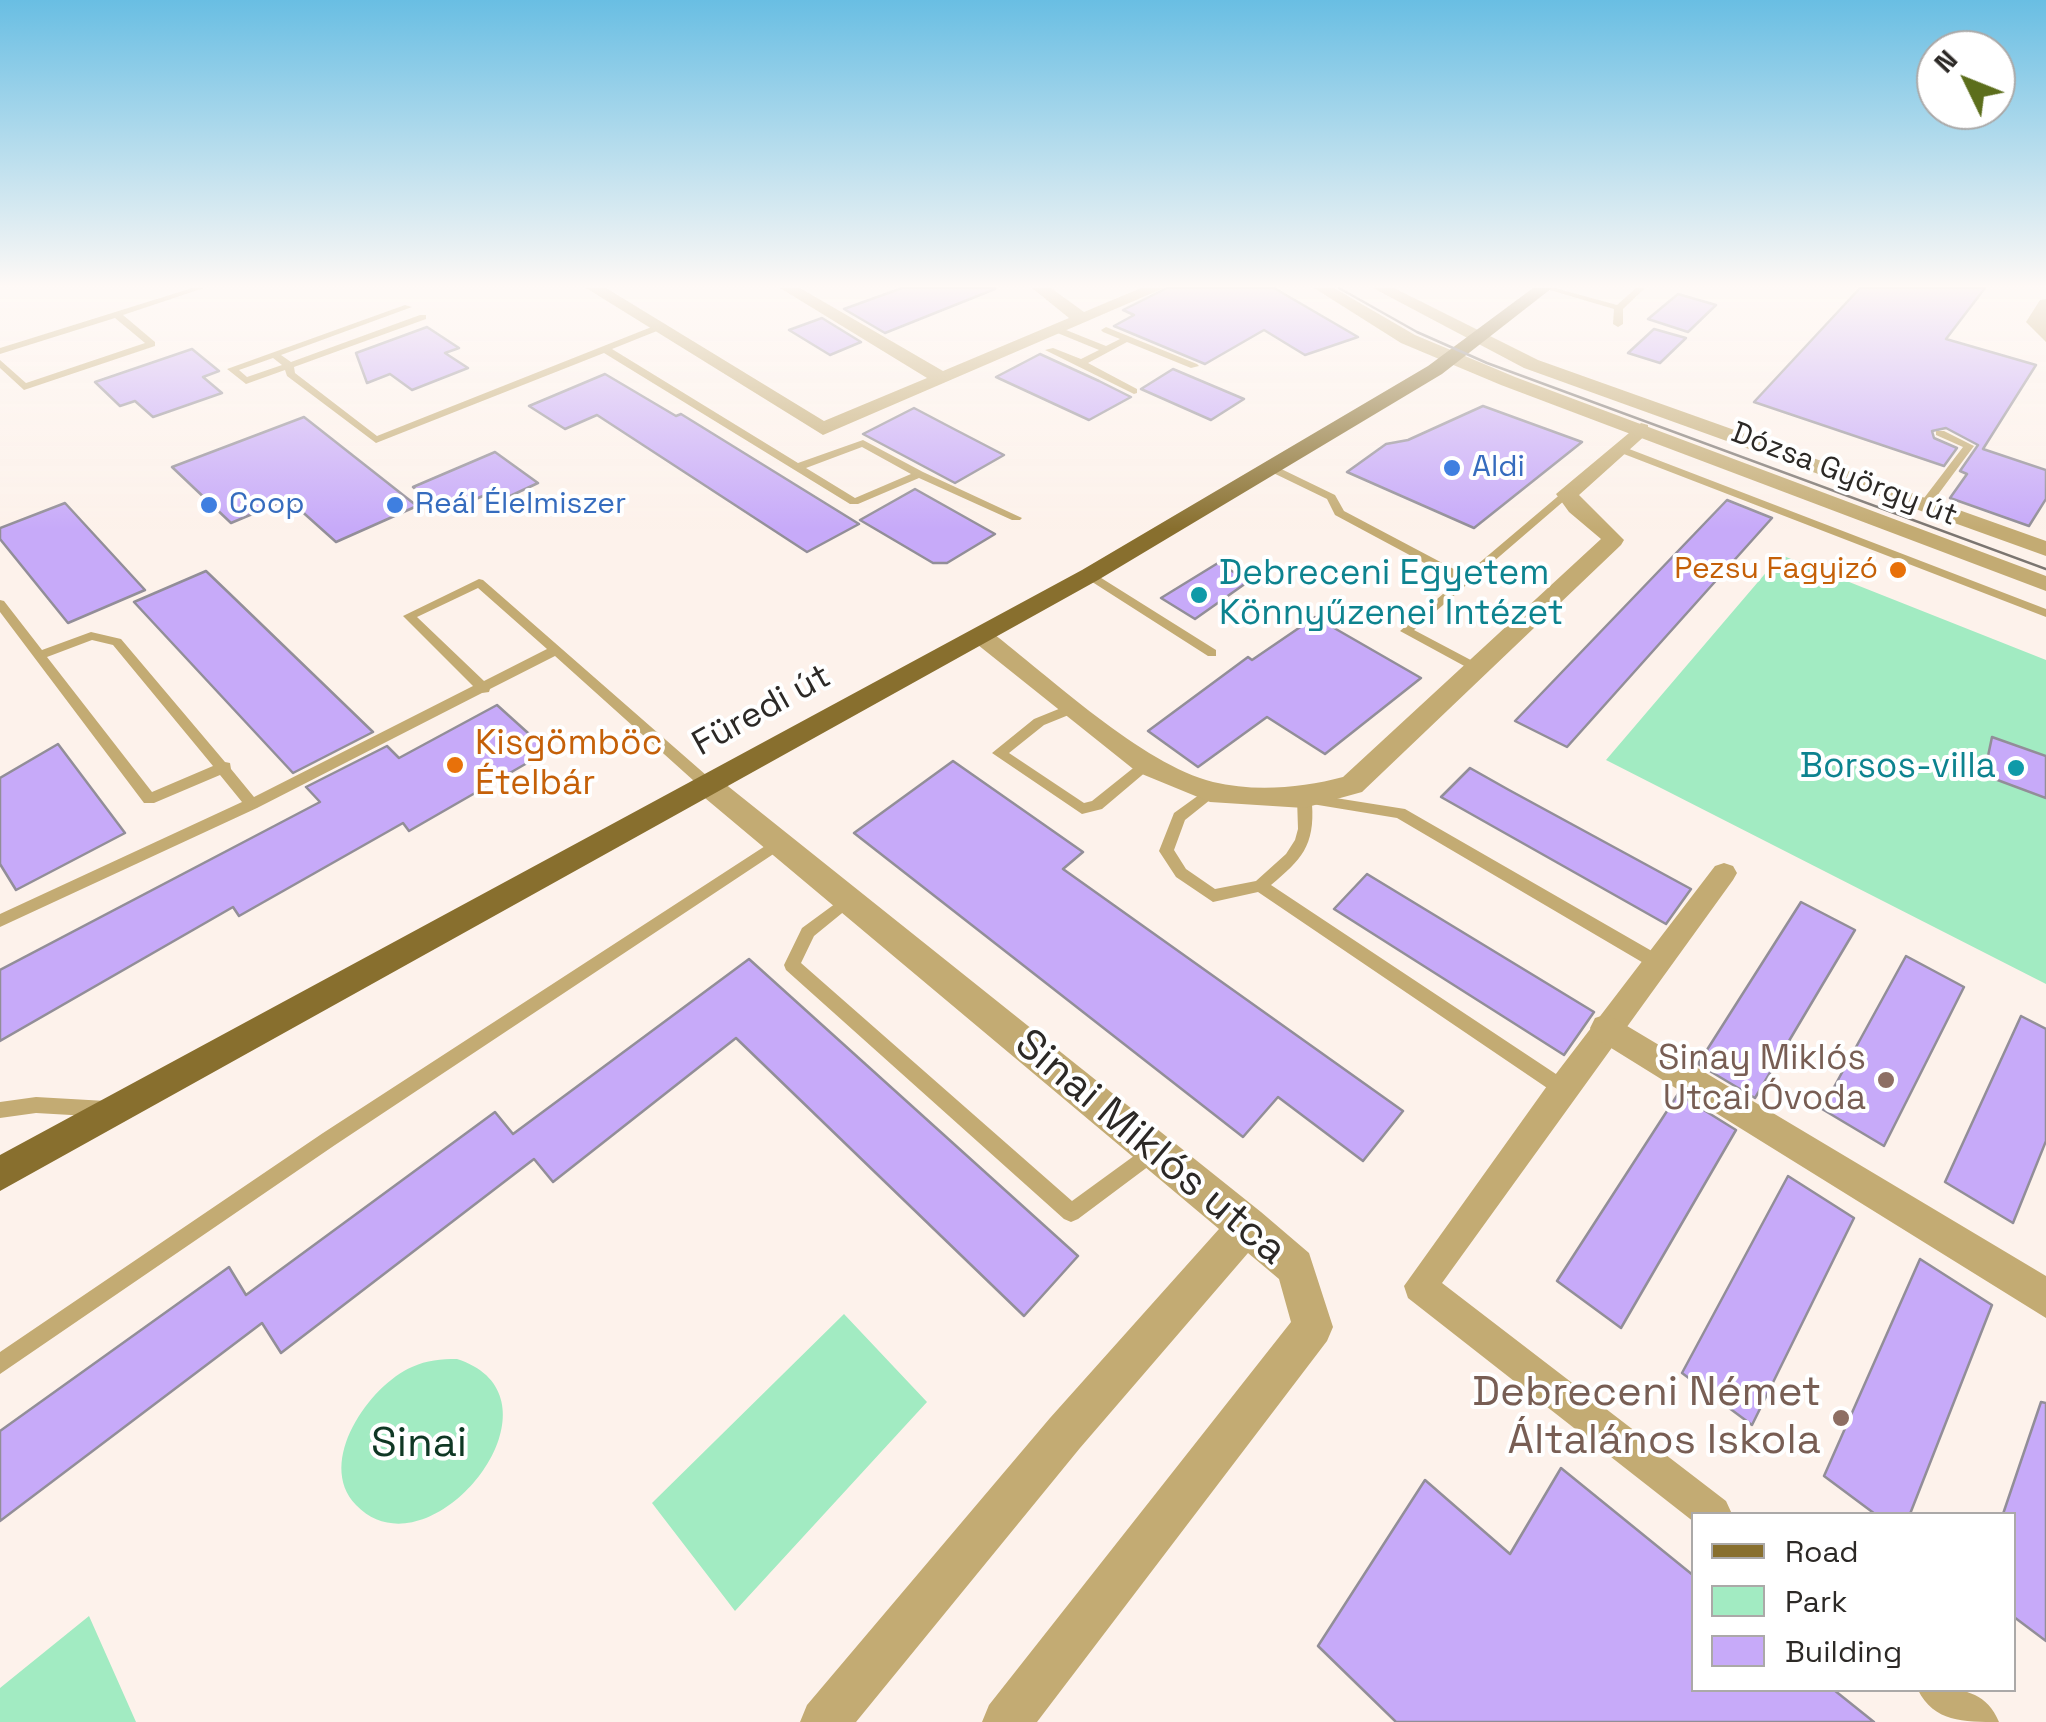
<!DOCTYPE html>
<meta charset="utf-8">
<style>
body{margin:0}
#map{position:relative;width:2046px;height:1722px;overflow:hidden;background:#fdf2eb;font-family:"Space Grotesk",sans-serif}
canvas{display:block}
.legend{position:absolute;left:1691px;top:1512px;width:325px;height:180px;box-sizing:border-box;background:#fff;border:2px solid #aba9a8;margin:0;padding:12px 18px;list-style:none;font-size:30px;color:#2c2926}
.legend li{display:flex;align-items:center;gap:20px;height:50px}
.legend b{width:50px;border:2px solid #aba9a8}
.north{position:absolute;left:1916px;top:30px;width:100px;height:100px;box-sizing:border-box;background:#fff;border:2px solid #aba9a8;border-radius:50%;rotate:313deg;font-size:28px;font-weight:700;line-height:40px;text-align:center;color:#2c2926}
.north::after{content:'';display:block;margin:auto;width:35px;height:45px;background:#5c6e1c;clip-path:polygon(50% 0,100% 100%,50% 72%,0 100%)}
</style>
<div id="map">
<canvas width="2046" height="1722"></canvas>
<ul class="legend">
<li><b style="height:12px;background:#886f2e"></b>Road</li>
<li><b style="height:28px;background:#a2ebc2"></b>Park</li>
<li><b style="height:28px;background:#c7aaf9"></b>Building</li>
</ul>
<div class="north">N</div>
</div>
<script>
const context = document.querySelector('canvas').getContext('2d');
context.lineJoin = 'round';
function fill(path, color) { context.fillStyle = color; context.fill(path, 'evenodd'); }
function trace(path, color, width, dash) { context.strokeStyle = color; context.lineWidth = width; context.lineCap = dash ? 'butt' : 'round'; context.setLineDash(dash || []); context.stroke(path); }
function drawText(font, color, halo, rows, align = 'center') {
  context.font = font + ' "Space Grotesk",sans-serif'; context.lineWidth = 8; context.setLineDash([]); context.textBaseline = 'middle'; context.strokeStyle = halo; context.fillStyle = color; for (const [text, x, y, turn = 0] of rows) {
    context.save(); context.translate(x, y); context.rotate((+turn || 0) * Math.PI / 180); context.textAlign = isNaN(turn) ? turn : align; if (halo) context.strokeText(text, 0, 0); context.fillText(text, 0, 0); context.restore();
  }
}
fill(new Path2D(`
 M1781,555L2046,660V984L1606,760Z
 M844,1314L927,1402L735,1611L652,1503Z
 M457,1359C578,1398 430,1582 356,1505C315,1462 370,1385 412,1367C427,1360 441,1359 457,1359Z
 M89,1616L136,1722H0V1688Z`), '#a2ebc2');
const building = new Path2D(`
 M902,288H995V289L885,333L844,309Z
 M1167,288H1274L1358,337L1305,355L1264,330L1205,364L1114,326L1134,315L1123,310Z
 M1860,288H1985L1946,339L2036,365L1983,449L2046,470V499L2029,526L1950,498L1967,474L1960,471L1978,445L1946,428L1932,431L1934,438L1957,448L1944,466L1754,402Z
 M1678,294L1716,305L1688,332L1648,319Z
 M822,318L861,342L830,355L789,330Z
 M427,327L459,348L445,353L468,368L412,390L390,374L367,383L356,353Z
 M1654,329L1686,338L1660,363L1628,353Z
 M192,349L219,371L203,377L222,393L153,417L135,401L120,406L95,382Z
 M1040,354L1099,381L1131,397L1089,420L996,377Z
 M1173,369L1244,399L1211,420L1141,389Z
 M605,374L676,416L681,414L859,524L807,552L597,415L565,429L529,406Z
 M1483,406L1582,442L1474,528L1347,472L1386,444L1408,440Z
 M914,408L952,428L1004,455L955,483L863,434Z
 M304,417L417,506L336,542L288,499L231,523L172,467Z
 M495,452L538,483L495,503L485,495L444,513L413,487Z
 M915,489L995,534L947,563H933L860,520Z
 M1727,500L1772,518L1567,747L1515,721Z
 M65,503L145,590L68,623L0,539V528Z
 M1218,563L1249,581L1195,619L1161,598Z
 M206,571L231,595L373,732L293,773L134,602Z
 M1315,617L1421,678L1325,754L1267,717L1198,767L1148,731L1248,657L1252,660Z
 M497,705L548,751L409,831L403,823L239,916L233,907L0,1041V970L320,802L306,787L387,746L399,758Z
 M1992,737L2046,756V798L1984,775Z
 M58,744L125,833L16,890L0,864V778Z
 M953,761L1083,852L1063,869L1403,1111L1363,1161L1278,1097L1243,1137L854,833Z
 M1470,768L1509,790L1691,889L1666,924L1441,797Z
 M1367,874L1594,1012L1564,1055L1334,909Z
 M1801,902L1855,930L1755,1098L1698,1064Z
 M1906,956L1964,987L1884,1146L1822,1109Z
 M749,959L1078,1256L1024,1316L736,1038L553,1182L534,1159L281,1353L262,1323L0,1521V1431L229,1267L246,1295L495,1112L513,1134Z
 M2021,1016L2046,1029V1141L2013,1223L1945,1182Z
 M1678,1094L1736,1130L1621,1328L1557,1281Z
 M1788,1176L1854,1218L1752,1425L1682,1373Z
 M1920,1259L1992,1305L1910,1514H1875L1824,1476Z
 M2041,1402L2046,1403V1641L2014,1617V1514H2003Z
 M1561,1468L1694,1576V1690H1834L1874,1722H1396L1318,1646L1425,1480L1510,1554Z`);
fill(building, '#c7aaf9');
trace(building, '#928e98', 2.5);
fill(new Path2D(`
 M192,288H204L123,315L155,342V346L24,390L0,368V360L26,383L145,343L115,318L0,354V348Z
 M1543,288H1555L1617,305L1636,288H1645L1623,309V324L1618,327L1613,324L1614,309Z
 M405,305L412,307L281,355L291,362L420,315H426V319L294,367L295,373L377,436L659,324L662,325V329L612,349L798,463L863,440L923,472L1022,518L1020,520H1012L919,478L858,504H850L604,353L376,443L287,376L285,370L246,384L227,369ZM273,358L282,365L247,377L239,370ZM862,447L911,474L855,498L806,468Z
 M1106,327L1197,364L1199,366L1191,368L1127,342L1088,363L1137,389V393L1134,394L1045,350L1053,348L1081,359L1099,350L1055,332V328H1061L1106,346L1120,339L1103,332L1101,330Z
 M1936,431H1944L1974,446L1928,508L1924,509L1918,506L1963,447L1936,435Z
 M1616,447H1624L2046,609V617L1616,451Z
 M1265,465H1273L1335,495L1344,511L1465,575L1563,492L1572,494L1414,630L1484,667L1485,670L1484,673L1479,674L1400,631L1458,581L1335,515L1327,499L1265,469Z
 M1090,571L1216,650V656H1208L1086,578V572Z
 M479,579L483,580L714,782L716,786L714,790H704L555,656L490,689L489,692L482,693L257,808L0,927V914L242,802L220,775L154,803H144L0,612V600L4,601L42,650L91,632L121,639L225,762L230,763L231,769L254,797L473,686L403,616ZM478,588L547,649L484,681L417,617ZM92,640L113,645L213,766L152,792L47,657Z
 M1071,704L1078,709L1076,712L1044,725L1009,753L1084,803L1092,801L1142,761L1147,760L1154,765L1102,809L1082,814L992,753L1034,719Z
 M1210,787L1215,788L1217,792L1215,796L1185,820L1174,850L1186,869L1215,889L1256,881L1286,854L1295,840L1298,829L1297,798L1299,794L1304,793L1405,809L1664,958L1666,963L1664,968L1658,970L1652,968L1397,818L1312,804C1315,846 1301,860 1271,885L1568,1082L1571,1088L1568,1094L1562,1096L1556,1094L1258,892L1213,902L1176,877L1159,851L1174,813Z
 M779,837L784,839L786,843L784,847L335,1145L0,1374V1352L323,1133Z
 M847,895L852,897L855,901L852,905L814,936L801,963L1072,1201L1149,1145L1155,1143L1161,1145L1164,1151L1161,1157L1078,1219L1071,1222L1064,1219L786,970L784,965L802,928Z
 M36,1097L106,1101L112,1103L115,1109L112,1115L106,1117L36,1113L0,1118V1102Z`), '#c3ab73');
fill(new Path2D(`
 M1724,863L1733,866L1737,873L1733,880L1442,1283L1726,1501L1732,1514H1694V1522L1408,1298L1404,1286L1552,1079L1715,866Z
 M1918,1690C1952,1688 1984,1686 1999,1722C1963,1722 1934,1722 1918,1690Z`), '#c3ab73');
fill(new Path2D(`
 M586,288H606L824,421L927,378L780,288H800L943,371L1069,318L1032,288H1051L1084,312L1141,288H1164L823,435Z
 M2046,299V342L2026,322L2040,300Z
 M1641,423L1648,425V433L1579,495L1624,540L1621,545L1362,792L1304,808L1210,802L1137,772L968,637L981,629L990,631C1050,677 1142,764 1213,782C1254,792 1303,788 1343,777L1601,539L1569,512L1556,494Z
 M709,776L719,779L1261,1212L1309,1253L1333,1327L1327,1341L1037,1722H982L989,1705L1291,1322L1279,1279L1248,1253L1080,1448L856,1722H800L807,1705L1050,1418L1219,1229L699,793L695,786Z
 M1607,1014L2046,1276V1318L1595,1038L1590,1028L1595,1018Z`), '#c3ab73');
fill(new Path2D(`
 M1314,288H1334L1415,335L1515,377L2046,576V591L1501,385L1401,343Z
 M1373,288H1394L1538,360L2046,541V556L1524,368Z`), '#c3ab73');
fill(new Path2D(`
 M1533,288H1552L1442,374L1098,580L0,1191V1155L1082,570L1428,366Z`), '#886f2e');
trace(new Path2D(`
 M1339,288L1417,332L1487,363L2046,569`), '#7b7570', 2.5);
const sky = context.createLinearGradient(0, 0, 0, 529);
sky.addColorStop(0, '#69bee3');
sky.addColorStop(0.54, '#fef9f6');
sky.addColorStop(1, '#fef9f600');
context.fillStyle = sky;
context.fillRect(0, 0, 2046, 529);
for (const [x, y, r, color] of [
 [1452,468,10,"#3f7fe0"],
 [209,505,10,"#3f7fe0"],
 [395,505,10,"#3f7fe0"],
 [1898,570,10,"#e8710a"],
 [1199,595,10,"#0f9aa8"],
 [455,765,10,"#e8710a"],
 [2016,768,10,"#0f9aa8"],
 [1886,1080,10,"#8d6e63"],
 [1841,1418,10,"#8d6e63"]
]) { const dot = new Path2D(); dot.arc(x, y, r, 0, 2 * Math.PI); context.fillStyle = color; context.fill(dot); trace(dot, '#fff', 4); }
drawText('30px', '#366cbe', '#fff', [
 ["Aldi",1472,468],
 ["Coop",229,505],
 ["Reál Élelmiszer",415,505]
], 'left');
drawText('30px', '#2c2926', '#fff', [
 ["Dózsa György út",1844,475,21]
]);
drawText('30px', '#c56008', '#fff', [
 ["Pezsu Fagyizó",1878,570]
], 'right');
drawText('35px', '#0d838f', '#fff', [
 ["Debreceni Egyetem",1219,575],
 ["Könnyűzenei Intézet",1219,615],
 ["Borsos-villa",1996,768,"right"]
], 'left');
drawText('35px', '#2c2926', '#fff', [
 ["Füredi út",762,711,-29]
]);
drawText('35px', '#c56008', '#fff', [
 ["Kisgömböc",475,745],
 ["Ételbár",475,785]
], 'left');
drawText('35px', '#785e54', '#fff', [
 ["Sinay Miklós",1866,1060],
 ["Utcai Óvoda",1866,1100]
], 'right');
drawText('42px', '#2c2926', '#fff', [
 ["Sinai Miklós utca",1150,1148,40]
]);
drawText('42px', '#785e54', '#fff', [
 ["Debreceni Német",1821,1394],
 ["Általános Iskola",1821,1442]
], 'right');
drawText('42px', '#0f3724', '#fff', [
 ["Sinai",419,1445]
]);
</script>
